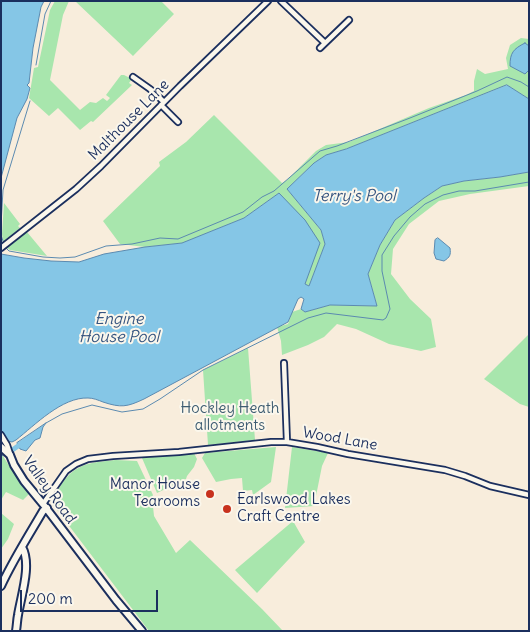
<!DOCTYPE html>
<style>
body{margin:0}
#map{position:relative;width:530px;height:632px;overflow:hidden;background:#f8eddc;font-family:Delius,sans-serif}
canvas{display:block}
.frame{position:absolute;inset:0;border:2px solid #1b2f5e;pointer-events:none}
.scale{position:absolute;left:20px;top:590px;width:138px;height:22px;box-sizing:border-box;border:2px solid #1b2f5e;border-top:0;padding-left:6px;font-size:15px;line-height:18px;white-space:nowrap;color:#1b2f5e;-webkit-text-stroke:4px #fbf7ec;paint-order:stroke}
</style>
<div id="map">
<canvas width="530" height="632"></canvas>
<div class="frame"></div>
<div class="scale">200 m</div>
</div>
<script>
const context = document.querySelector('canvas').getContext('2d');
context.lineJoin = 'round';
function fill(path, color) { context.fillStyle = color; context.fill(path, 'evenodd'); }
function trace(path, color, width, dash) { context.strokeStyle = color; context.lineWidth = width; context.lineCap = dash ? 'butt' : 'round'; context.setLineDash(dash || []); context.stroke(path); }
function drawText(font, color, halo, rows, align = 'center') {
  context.font = font + ' Delius,sans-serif'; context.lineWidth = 4; context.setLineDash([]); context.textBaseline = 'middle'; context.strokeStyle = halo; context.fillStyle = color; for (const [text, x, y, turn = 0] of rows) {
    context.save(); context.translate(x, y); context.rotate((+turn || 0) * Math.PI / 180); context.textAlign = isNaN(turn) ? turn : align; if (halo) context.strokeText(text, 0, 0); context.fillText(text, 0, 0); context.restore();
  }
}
fill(new Path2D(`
 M55,1H69L63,15L50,80L80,110L90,102L96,103L103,98L107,101L110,98L106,95L121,75H124L132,79L129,83L132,85L93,122L91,121L80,130L58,108L49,116L29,98L34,68L38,67L50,10Z
 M75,1H161L174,14L133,56Z
 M521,38L529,39V99L507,85L346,149L326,155L314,163L287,189L321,230L325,244L309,286L305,284L279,193L244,218L183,243L145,247L120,244L103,221L160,166L159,162L186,142L214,115L282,183L287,180L316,151L326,145L349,142L429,108L466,95L474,91V81L477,69L485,74L508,69L506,58L510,45Z
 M529,172V186L470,194L439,201L409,224L393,249L391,274L410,299L431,319L436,347L421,351L389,344L356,329L337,324L324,337L308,345L282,355L281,341L277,327L288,324L292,312L301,309L305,312L330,305L377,306L368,274L380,245L395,220L424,198L442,186L464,181L500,177Z
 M4,203L20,224L18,226L20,228L3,242L2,234Z
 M27,232L47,256L10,250L7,248Z
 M529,334V407L520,404L484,379Z
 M248,348L255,440L208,445L203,370Z
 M276,447L271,482L253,495L252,490L243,491L242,478L231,479L216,482L202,458L205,453Z
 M292,447L328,453L322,466L314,506L285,508Z
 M1,453L19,481L30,493L23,500L6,492L1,500Z
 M194,453L197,459L194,467L187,476L186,479L157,493L142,458Z
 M116,460L137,461L153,495L152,497L154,516L176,553L190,540L262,609L283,631H149L51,502C56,494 61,483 68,476C81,462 98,462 116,460Z
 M1,513L14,524L8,539L1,549Z
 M293,521L305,542L257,593L235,570Z`), '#a8e6ad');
const water = new Path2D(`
 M1,1H44L41,7L33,48L29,83L27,85L30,88L27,99L17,118L1,178Z
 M525,43L529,46V70L525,74L510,66C510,53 513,49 525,43Z
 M507,85L529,99V172L500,177L464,181L442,186L424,198L395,220L380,245L368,274L377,306L330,305L305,312L301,309L304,299L301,297L298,299L288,322L144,399C127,407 121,408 103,402C98,400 93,398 88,398C62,397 35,425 16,440L12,442L8,441L1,430V254L24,258L51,261L79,262L104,254L145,247L182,243L244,218L279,193L305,220L320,243L305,284L309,286L325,244L321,230L287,189L314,163L326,155L346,149Z
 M438,238L450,248C451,255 450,257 444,261L436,259L434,253L435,240Z
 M46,423L43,427L40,438L35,440L26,451L20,449L17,443Z`);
fill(water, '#85c6e6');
trace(water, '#5b8ab0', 1);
trace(new Path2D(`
 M36,65L45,14L51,1
 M1,225L3,190L30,101
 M1,235L4,244
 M6,248L9,251L43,257L60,258L75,257L106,246L132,244L160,238L178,239L243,212L262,197L274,191L320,151L337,146L410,118L477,91L507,77L521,82L529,87
 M46,423L62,414L92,405L122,412L143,409L160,399L203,370L308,318L326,313L383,320L386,318L390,309L382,271V255L394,236L410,217L425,204L443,195L459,191H475L529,182
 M12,450L14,456
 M1,454L3,456`), '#5b8ab0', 1);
trace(new Path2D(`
 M11,451L18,446`), '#85c6e6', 5);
const street = new Path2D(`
 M281,1L325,43
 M320,48L349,20
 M133,77L150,89L164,102
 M161,105L178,122
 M1,248L76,189L101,166L180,86L268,1
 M284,363L287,442
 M1,435L7,445L10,454
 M43,504L66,471L76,464L88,459L113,456L179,452L271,442H287L317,447L348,454L445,470L465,476L490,486L529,495`);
const secondary = new Path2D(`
 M1,447L10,455L14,465L24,481L43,504L116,600L142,631
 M1,586C13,560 29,535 43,511L47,508
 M16,631C17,625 17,620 18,615C21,596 32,564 22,547`);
trace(street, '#1b2f5e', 8);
trace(secondary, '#1b2f5e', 10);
trace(street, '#fbf7ec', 4.5);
trace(secondary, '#fbf7ec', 6);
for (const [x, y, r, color] of [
 [210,494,5,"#c8321e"],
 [227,509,5,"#c8321e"]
]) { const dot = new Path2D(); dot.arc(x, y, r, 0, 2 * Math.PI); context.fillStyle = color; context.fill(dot); trace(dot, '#fbf7ec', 2); }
drawText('15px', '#1b2f5e', '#fbf7ec', [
 ["Malthouse Lane",129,120,-45],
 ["Wood Lane",340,439,10],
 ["Valley Road",49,490,54]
]);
drawText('15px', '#3e5d72', '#fbf7ec', [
 ["Hockley Heath",230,409],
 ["allotments",230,426]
]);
drawText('15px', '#1b2f5e', '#fbf7ec', [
 ["Manor House",200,485],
 ["Tearooms",200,502],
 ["Earlswood Lakes",237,500,"left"],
 ["Craft Centre",237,517,"left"]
], 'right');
drawText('italic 16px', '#365580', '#fbf7ec', [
 ["Terry's Pool",354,196],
 ["Engine",119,319],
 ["House Pool",119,337]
]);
</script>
